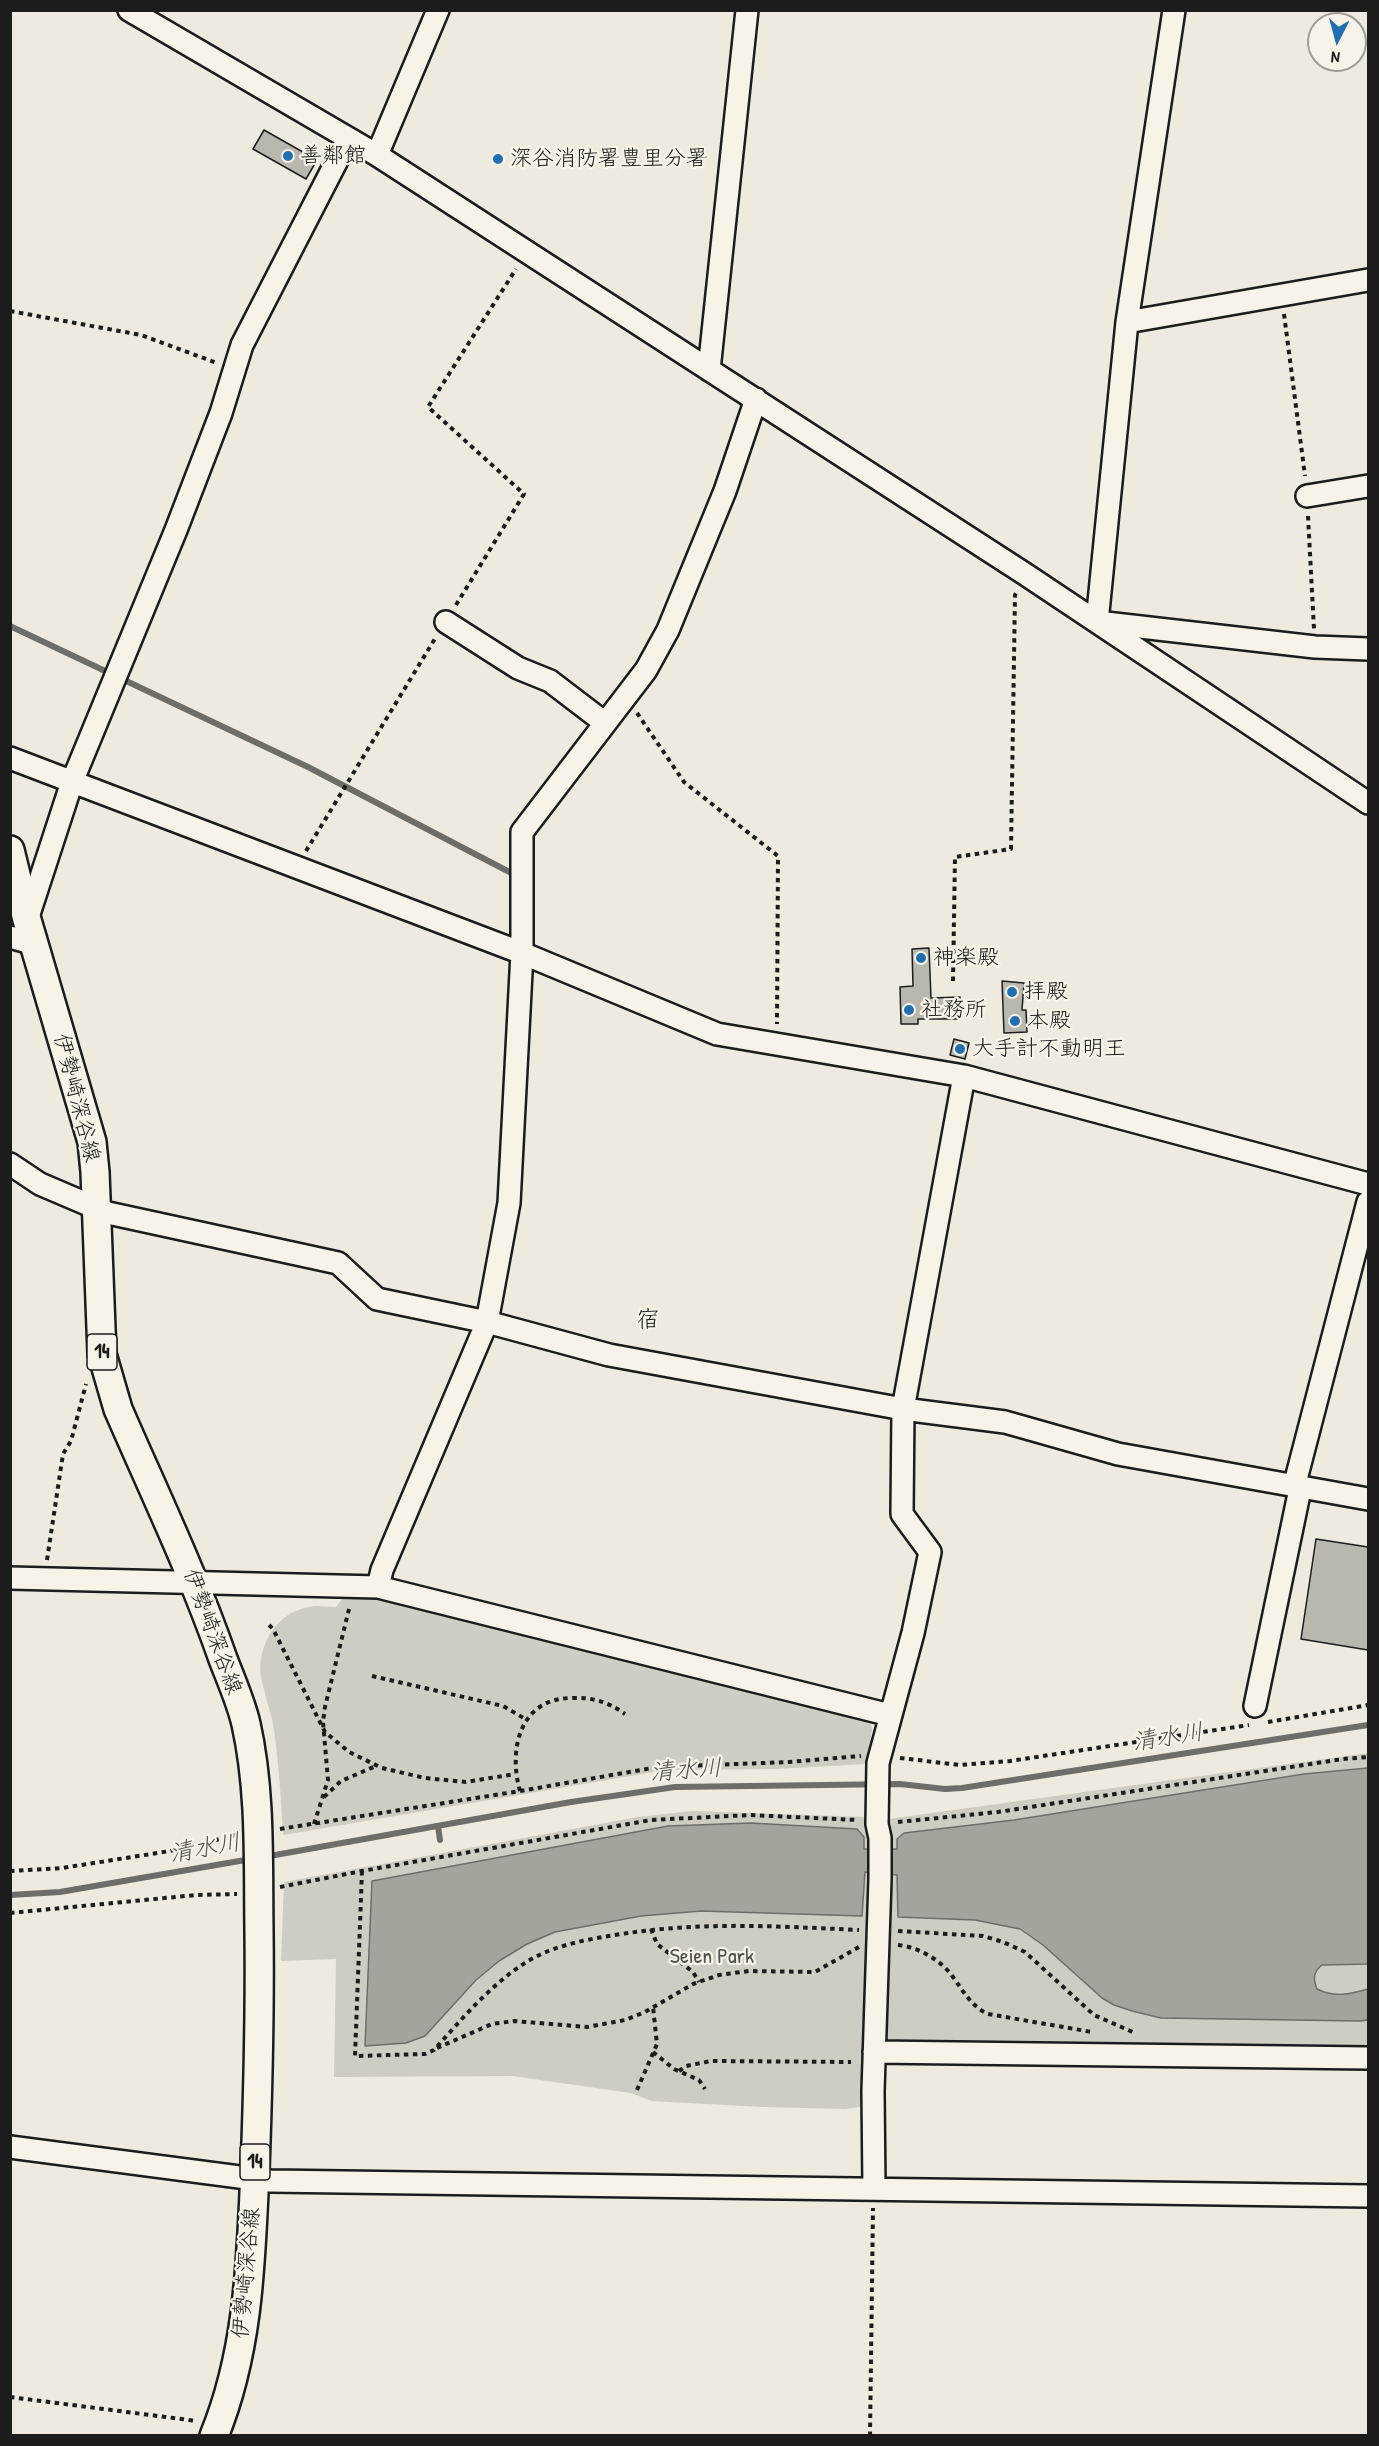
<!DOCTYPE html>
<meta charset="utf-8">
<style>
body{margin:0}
#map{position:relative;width:1379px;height:2446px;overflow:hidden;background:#eeeae0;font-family:"Patrick Hand",sans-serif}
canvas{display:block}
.frame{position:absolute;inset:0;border:12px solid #1c1c1c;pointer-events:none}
.north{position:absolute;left:1307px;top:12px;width:60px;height:60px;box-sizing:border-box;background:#f7f3e8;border:2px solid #9f9d96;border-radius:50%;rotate:186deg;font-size:16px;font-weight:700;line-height:24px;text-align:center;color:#1c1c1c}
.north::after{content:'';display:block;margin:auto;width:21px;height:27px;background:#1f6fb2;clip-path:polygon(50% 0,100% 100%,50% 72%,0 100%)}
</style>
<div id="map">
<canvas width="1379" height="2446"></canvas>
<div class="frame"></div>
<div class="north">N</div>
</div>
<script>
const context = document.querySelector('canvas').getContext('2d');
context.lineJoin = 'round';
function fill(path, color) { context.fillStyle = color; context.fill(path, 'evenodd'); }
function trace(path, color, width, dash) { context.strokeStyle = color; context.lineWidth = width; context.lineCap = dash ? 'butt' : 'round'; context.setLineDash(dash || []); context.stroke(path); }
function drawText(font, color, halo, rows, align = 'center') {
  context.font = font + ' "Patrick Hand","Klee One",sans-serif'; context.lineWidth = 4.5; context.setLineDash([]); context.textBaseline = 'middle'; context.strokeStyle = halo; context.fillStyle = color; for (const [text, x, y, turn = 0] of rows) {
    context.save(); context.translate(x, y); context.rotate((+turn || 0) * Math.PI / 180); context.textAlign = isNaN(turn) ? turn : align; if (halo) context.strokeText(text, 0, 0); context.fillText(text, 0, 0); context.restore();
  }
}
fill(new Path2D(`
 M345,1595L378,1596L855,1715L871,1724L872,1730L867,1764L776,1769L666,1770L283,1835C281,1800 279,1765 274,1730C271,1711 264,1694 261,1676C257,1645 277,1612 309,1607C317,1605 328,1607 336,1607Z
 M1368,1753V2050L892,2045L887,2041L884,2028L886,1824L888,1819Z
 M692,1811L867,1817L871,1880L866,2106L845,2109L763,2107L651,2101L631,2093L512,2076L334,2077L336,1959L281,1961L284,1882L638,1817Z`), '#cfccc3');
const water = new Path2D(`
 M1368,1768V1964L1322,1965C1313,1972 1313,1979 1317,1989C1335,1998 1350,1994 1368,1989V2020L1360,2021L1161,2018L1132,2011L1114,2005L1102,1998L1043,1945L1020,1929L975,1920L898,1917L897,1875L865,1872L862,1916L701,1911L641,1916L555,1932L527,1944L499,1961L476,1980L425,2036L406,2043L365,2046L372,1881L668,1826L751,1823L857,1829L864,1837V1849H897V1839L904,1833L1014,1820L1304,1774Z`);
fill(water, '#a6a39d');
trace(water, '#6f6d69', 1.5);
trace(new Path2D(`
 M10,626L308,767L519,877
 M438,1826L440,1840
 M264,1857L571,1802L675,1787L900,1784L945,1789L962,1788L1368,1725
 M10,1895L60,1892L251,1859`), '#6f6d69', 6);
const building = new Path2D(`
 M264,130L317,160L306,179L253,149Z
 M929,948L931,998L960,997V1019H918V1024H901L900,987L913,986L912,949Z
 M1002,981L1024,983L1022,1010H1026L1027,1032L1004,1033Z
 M954,1039L969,1043L965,1059L950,1055Z
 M1316,1539L1368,1547V1650L1301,1639Z`);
fill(building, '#bab7af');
trace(building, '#1c1c1c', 1.5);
const minor = new Path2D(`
 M129,10L377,155L1025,574L1368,803
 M1174,10L1127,322L1097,622L1315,647L1368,649
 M377,155L438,10
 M1127,322L1368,280
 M709,370L747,10
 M1307,496L1368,486
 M446,622L518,668L550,681L605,723
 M10,758L522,953L717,1034L964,1076L1368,1184
 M27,920L72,782L176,530L221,413L242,345L348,139
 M10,937L34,944
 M10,1164L40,1184L108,1213L338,1263L377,1299L487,1322L609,1355L903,1409L1005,1422L1118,1454L1368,1499
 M1294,1487L1368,1202
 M10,1578L378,1587L890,1715
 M378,1587L382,1570L487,1322L509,1203L522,953V832L646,670L668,630L725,491L756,399
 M1255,1706L1300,1489
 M874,2052L1368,2058
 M10,2147L270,2181L1368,2196
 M874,2189L873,2091L880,1879V1838L877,1824L878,1763L913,1633L930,1552L902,1514L903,1409L964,1076`);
const major = new Path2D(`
 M10,850L27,920L92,1142L95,1172L102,1354L118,1409C154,1492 193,1573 223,1659C231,1680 241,1702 246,1724C261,1791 258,1862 259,1931C260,2010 258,2090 255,2170C251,2260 249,2351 214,2436`);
trace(minor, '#1c1c1c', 26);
trace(major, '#1c1c1c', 32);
trace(new Path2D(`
 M10,311L141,335L217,363
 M1284,314L1305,476
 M1308,516L1314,629
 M456,605L524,494L428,407L516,269
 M637,713L684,782L778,856L777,1024
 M306,851L436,637
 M953,981L955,857L1011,849L1015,595L1018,590
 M47,1560L63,1454L71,1441L86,1384
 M269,1625L273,1629L325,1732L349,1752L382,1768L425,1778L466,1782L515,1774
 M372,1676L503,1706L527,1720
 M1268,1722L1368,1705
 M900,1758L960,1765L1010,1761L1249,1725
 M520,1791C508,1749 520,1698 572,1698C593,1697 608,1702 625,1714
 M324,1797L341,1781L376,1766
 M898,1822L998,1812L1343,1759L1368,1757
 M314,1824L328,1780L323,1722L325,1707L350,1605
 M280,1829L520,1791L658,1767L789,1762L861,1756
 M10,1871L62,1868L170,1851L236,1835
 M362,1871L355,2056L425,2054L434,2050C460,2021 487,1989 519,1967C545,1948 578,1941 609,1936C696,1921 771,1926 859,1930
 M280,1887L362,1871L651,1820L750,1815L857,1820
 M10,1913L196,1895L237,1894
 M651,1929L657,1944L693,1972L699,1982
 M898,1931L983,1936L1003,1942L1025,1952L1094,2015L1135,2033
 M898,1945C918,1947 941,1960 953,1977C964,1992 971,2006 988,2014L1092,2032
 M437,2048L492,2024L514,2021L587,2027L625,2020L645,2012L693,1984L719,1975L749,1971L815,1972L859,1947
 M653,2052L674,2069L699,2080L705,2089
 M679,2071L686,2066L711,2061L851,2062
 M637,2090L657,2044L653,2007
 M10,2397L197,2421
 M870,2436L873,2208`), '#1c1c1c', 4, [4.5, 4.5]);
trace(minor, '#f7f3e8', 21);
trace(major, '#f7f3e8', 27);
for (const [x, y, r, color] of [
 [288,156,6,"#1f6fb2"],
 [498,159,6,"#1f6fb2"],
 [921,958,6,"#1f6fb2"],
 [1012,992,6,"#1f6fb2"],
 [909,1010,6,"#1f6fb2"],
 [1015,1021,6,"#1f6fb2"],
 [960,1049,6,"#1f6fb2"]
]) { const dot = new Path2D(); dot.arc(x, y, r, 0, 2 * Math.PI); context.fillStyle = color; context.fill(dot); trace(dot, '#f7f3e8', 2); }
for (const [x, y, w] of [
 [102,1352,30],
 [255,2162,30]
]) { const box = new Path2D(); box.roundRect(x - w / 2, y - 18, w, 36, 4.5); context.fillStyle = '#f7f3e8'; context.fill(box); trace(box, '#1c1c1c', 1.5); }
drawText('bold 21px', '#1c1c1c', null, [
 ["14",102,1352],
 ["14",255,2162]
]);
drawText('22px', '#1c1c1c', '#f7f3e8', [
 ["善鄰館",300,156],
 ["深谷消防署豊里分署",510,159],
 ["神楽殿",933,958],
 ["拝殿",1024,992],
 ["社務所",921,1010],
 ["本殿",1027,1021],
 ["大手計不動明王",972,1049]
], 'left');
drawText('22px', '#1c1c1c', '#f7f3e8', [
 ["伊勢崎深谷線",76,1098,76],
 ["伊勢崎深谷線",212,1632,70],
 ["伊勢崎深谷線",247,2273,-85]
]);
drawText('22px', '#52514e', '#f7f3e8', [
 ["Seien Park",712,1957]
]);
drawText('24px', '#1c1c1c', '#f7f3e8', [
 ["宿",648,1321]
]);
drawText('italic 24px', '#535250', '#f7f3e8', [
 ["清水川",1168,1738,-9],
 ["清水川",686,1771,-4],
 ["清水川",205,1849,-10]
]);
</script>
